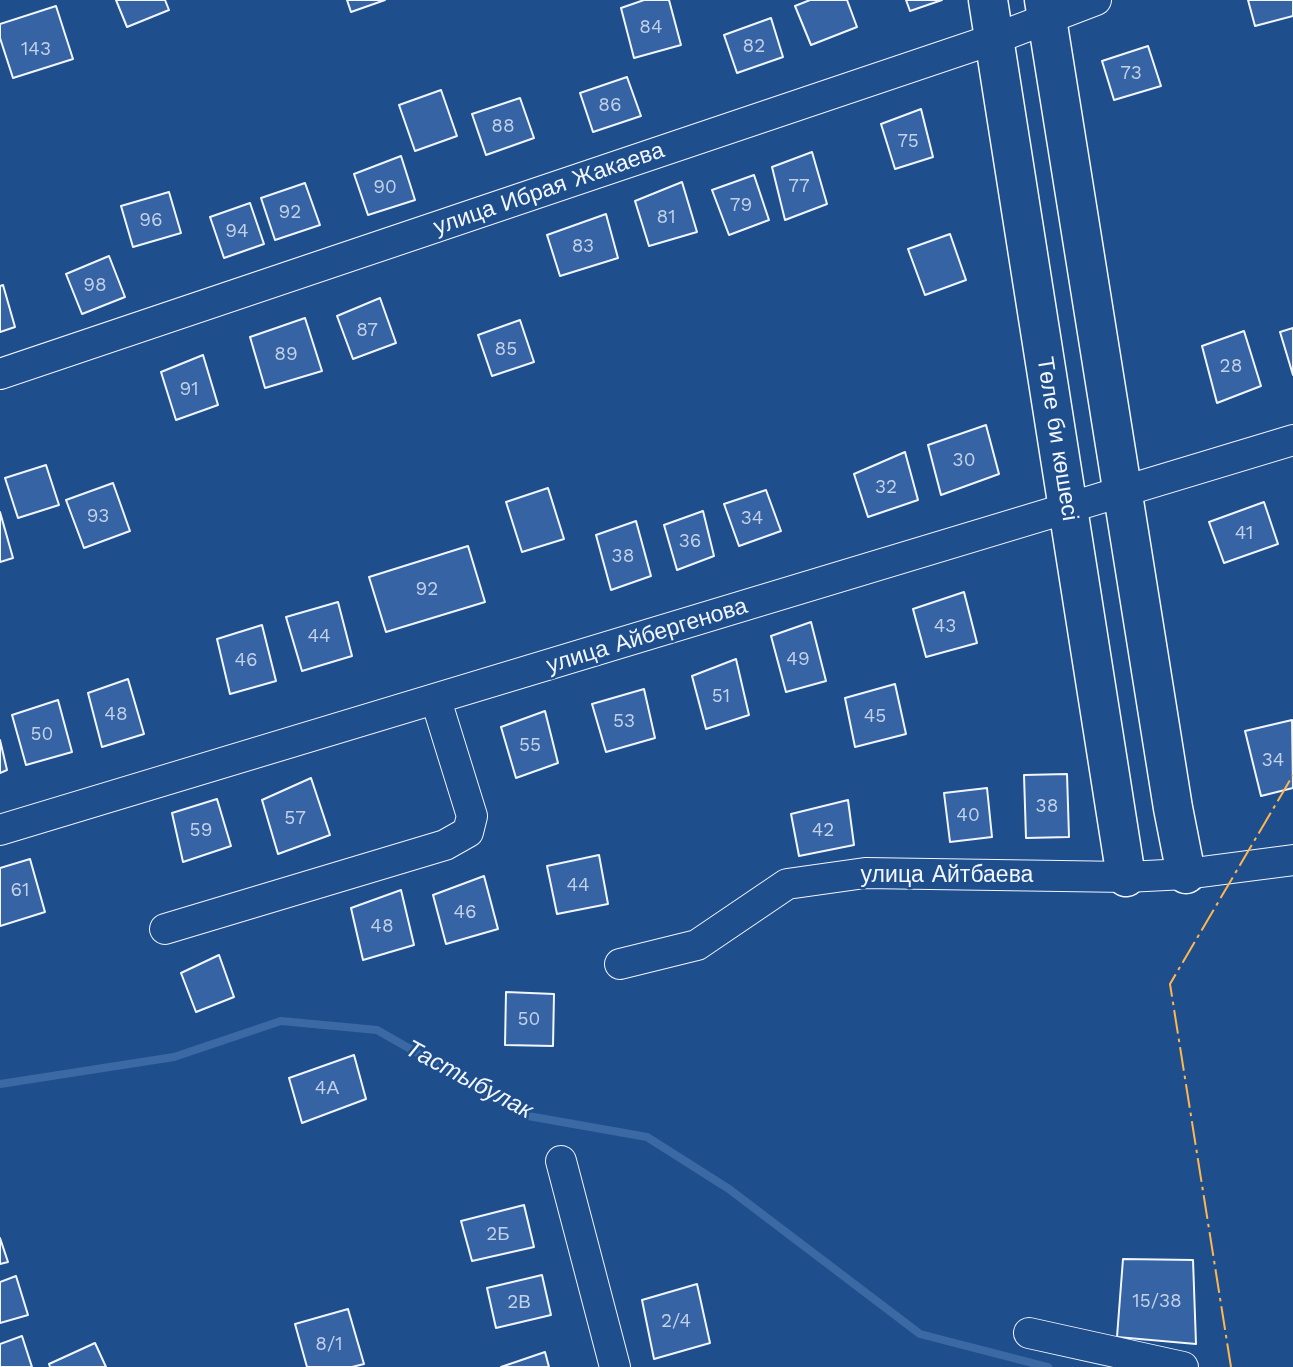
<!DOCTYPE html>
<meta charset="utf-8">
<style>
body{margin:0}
canvas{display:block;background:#1f4e8c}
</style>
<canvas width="1293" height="1367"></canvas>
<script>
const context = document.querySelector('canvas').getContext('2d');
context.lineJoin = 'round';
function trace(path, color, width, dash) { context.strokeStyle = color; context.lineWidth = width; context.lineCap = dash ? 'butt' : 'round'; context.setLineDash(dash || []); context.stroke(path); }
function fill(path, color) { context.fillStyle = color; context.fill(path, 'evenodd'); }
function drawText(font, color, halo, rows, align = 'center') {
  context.font = font + ' "Work Sans",sans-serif'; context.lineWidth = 5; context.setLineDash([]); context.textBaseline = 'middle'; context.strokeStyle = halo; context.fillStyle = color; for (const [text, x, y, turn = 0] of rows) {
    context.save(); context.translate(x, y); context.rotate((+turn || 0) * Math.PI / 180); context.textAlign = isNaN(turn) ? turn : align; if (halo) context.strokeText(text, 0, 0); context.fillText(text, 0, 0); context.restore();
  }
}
trace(new Path2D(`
 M0,1084L174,1057L281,1021L377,1030L528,1116L647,1137L729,1189L920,1334L1048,1367`), '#3b69a3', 8);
const building = new Path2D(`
 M116,0H165L169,10L127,27Z
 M347,0H385L351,12Z
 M644,0H669L681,45L634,58L621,8Z
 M810,0H847L857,27L811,45L795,6Z
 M906,0H942L910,11Z
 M1248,0H1293V16L1255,26Z
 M56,6L73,59L13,78L0,38V24Z
 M771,18L783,57L737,73L724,35Z
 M1148,46L1161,86L1114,100L1102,61Z
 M627,77L641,116L593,132L580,93Z
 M441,90L457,136L415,151L399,105Z
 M520,98L534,138L486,155L472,114Z
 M921,109L933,157L895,169L881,124Z
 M812,152L827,204L785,220L772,167Z
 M401,156L415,200L368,215L354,174Z
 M754,175L769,220L729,235L712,190Z
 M682,182L697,232L649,246L635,201Z
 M305,183L320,225L275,240L261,198Z
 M169,192L181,233L133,247L121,206Z
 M250,203L264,244L224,258L210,217Z
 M606,214L618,258L560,276L547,235Z
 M950,234L966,280L925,295L908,249Z
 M109,256L125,297L82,314L66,274Z
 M3,285L15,327L0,332V286Z
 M380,298L396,343L353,359L337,316Z
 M305,318L322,371L265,388L250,337Z
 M520,320L534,362L492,376L478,335Z
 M1293,328V375L1280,332Z
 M1244,331L1261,386L1217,403L1202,346Z
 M203,355L218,405L176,420L161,372Z
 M986,425L999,474L941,495L928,445Z
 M905,452L918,500L868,517L854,474Z
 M46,465L59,505L18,518L5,478Z
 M113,483L130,531L84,548L66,500Z
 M548,488L564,539L522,552L506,502Z
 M766,490L781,531L739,546L724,504Z
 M1264,502L1278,544L1224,563L1209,522Z
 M703,511L714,556L677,570L664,525Z
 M0,512L13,558L0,562Z
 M636,521L651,576L611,590L596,535Z
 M468,546L485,602L386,632L369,577Z
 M964,592L977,643L926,657L913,609Z
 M338,602L352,656L302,671L286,617Z
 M811,622L826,681L786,692L771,636Z
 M262,625L276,681L230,694L217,639Z
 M736,659L749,715L706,729L692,676Z
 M128,679L144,734L102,747L88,693Z
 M895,684L906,734L855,747L845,698Z
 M644,689L655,738L606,752L592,704Z
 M58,700L72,752L26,765L12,715Z
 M545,711L558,763L516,778L501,727Z
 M1292,720L1293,788L1261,796L1245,731Z
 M0,740L7,770L0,773Z
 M1067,774L1069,837L1026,838L1024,775Z
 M311,778L330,835L278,854L262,800Z
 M987,788L992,837L950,842L944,793Z
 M217,799L231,846L183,862L172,813Z
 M848,800L854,845L799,856L791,814Z
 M599,855L608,904L557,914L547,866Z
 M30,859L45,912L0,926V868Z
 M484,876L498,929L446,944L433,895Z
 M401,890L414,945L363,960L351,908Z
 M219,955L234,997L196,1012L181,973Z
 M506,992L554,994L553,1046L505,1045Z
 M354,1055L366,1099L302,1123L289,1078Z
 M524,1205L534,1247L472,1261L461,1221Z
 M0,1238L8,1262L0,1264Z
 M1123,1259L1193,1260L1196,1344L1117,1337Z
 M542,1275L551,1315L496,1328L487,1288Z
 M16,1276L28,1315L0,1323V1282Z
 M697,1284L710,1343L654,1359L642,1300Z
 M348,1309L364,1364L352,1367H307L295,1324Z
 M22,1336L32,1367H0V1344Z
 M95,1343L106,1367H50L49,1364Z
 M545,1352L549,1367H501Z`);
fill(building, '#3563a3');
trace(building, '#f2f6ff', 2);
const minor = new Path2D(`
 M0,374L994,39L1096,0
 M0,830L1293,440
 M165,929L445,845L468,832L472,816L436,700
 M620,964L697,945L787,884L865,873L1126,877L1186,874L1293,860
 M561,1161L615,1367
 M1029,1333L1183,1367`);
const major = new Path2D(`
 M988,0L1126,877
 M1044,0L1173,808L1186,874`);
trace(minor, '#f2f6ff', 32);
trace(major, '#f2f6ff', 41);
trace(minor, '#1f4e8c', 30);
trace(major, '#1f4e8c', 38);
trace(new Path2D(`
 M1231,1367L1170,984L1293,775`), '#ffb74d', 2, [24, 5, 3.5, 5]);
drawText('19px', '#c3d1e8', null, [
 ["84",651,27],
 ["82",754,46],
 ["143",36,49],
 ["73",1131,73],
 ["86",610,105],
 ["88",503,126],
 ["75",908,141],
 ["77",799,186],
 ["90",385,187],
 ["79",741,205],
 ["92",290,212],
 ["81",666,217],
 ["96",151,220],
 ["94",237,231],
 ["83",583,246],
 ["98",95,285],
 ["87",367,330],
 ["85",506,349],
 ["89",286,354],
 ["28",1231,366],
 ["91",189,389],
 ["30",964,460],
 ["32",886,487],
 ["93",98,516],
 ["34",752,518],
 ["41",1244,533],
 ["36",690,541],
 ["38",623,556],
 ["92",427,589],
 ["43",945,626],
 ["44",319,636],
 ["49",798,659],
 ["46",246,660],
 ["51",721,696],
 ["48",116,714],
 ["45",875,716],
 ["53",624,721],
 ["50",42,734],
 ["55",530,745],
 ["34",1273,760],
 ["38",1047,806],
 ["40",968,815],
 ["57",295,818],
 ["59",201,830],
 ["42",823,830],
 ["44",578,885],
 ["61",20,890],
 ["46",465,912],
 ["48",382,926],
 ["50",529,1019],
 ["4А",327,1088],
 ["2Б",498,1234],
 ["15/38",1157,1301],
 ["2В",519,1302],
 ["2/4",676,1321],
 ["8/1",329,1344]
]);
drawText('23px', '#f2f6ff', '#1f4e8c', [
 ["улица Ибрая Жакаева",549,189,-19],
 ["Төле би көшесі",1057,439,81],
 ["улица Айбергенова",647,636,-17],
 ["улица Айтбаева",947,875]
]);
drawText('italic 24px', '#f2f6ff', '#1f4e8c', [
 ["Тастыбулак",469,1080,28]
]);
</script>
